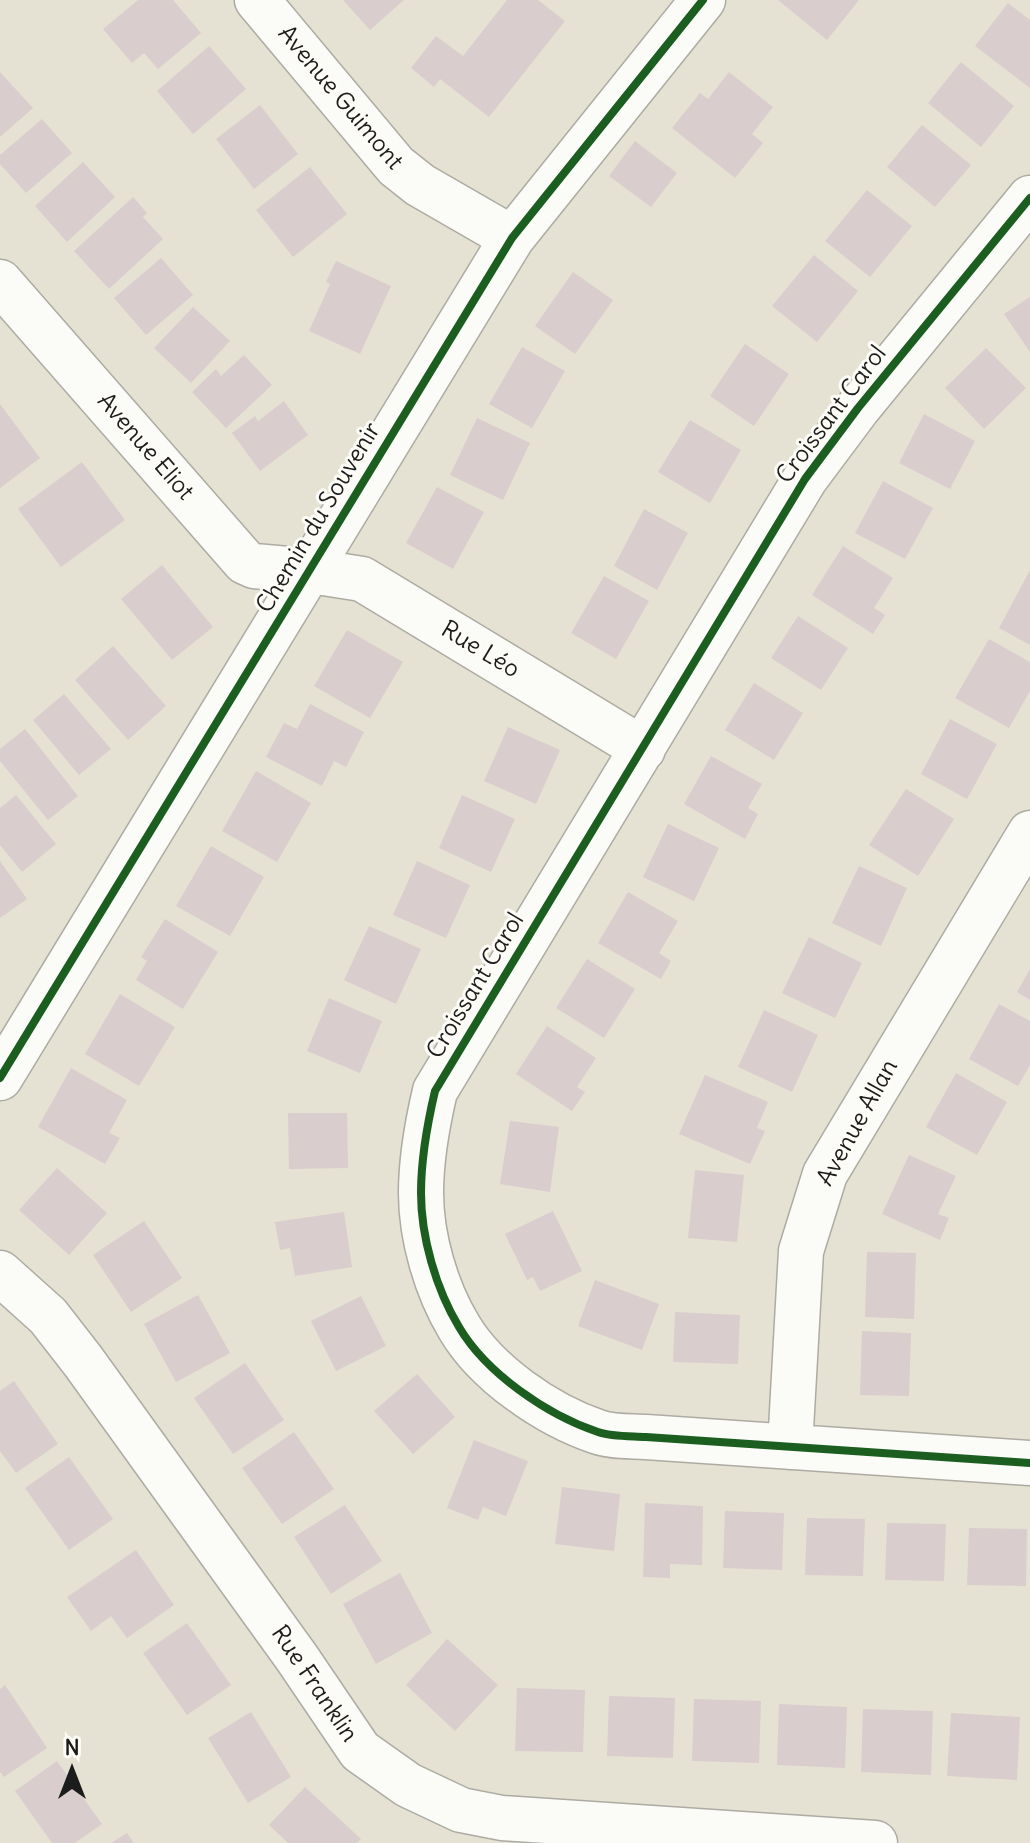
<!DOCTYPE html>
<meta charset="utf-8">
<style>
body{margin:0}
#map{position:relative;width:1030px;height:1843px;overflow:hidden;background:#e5e2d3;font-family:Delius,sans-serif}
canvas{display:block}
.north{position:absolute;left:32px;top:1731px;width:80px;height:80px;-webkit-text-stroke:6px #fdfcf7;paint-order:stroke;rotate:0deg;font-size:22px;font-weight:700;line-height:32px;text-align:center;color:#1c1c1c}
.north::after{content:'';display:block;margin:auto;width:28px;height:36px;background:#1c1c1c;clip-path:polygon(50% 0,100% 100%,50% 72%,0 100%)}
</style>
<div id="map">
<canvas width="1030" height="1843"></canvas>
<div class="north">N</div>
</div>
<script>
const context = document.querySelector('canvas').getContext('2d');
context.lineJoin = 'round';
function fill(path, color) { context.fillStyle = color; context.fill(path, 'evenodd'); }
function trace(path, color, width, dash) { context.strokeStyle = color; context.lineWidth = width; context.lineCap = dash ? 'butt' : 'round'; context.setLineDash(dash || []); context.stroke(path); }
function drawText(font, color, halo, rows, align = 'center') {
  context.font = font + ' Delius,sans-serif'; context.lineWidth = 6; context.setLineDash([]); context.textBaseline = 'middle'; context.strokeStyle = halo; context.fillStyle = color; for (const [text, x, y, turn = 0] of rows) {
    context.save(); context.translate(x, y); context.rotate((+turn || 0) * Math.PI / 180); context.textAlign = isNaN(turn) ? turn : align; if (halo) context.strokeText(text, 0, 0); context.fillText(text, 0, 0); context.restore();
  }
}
fill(new Path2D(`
 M138,0H173L201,33L158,69L144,53L132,63L103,29Z
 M343,0H404L370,30Z
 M507,0H538L565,21L489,117L440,79L434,87L411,68L436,36L463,56Z
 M778,0H859L827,40Z
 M1008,3L1030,20V88L975,46Z
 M209,46L246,89L193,134L157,91Z
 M961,62L1014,106L981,147L928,103Z
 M0,72L33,108L0,137Z
 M729,72L773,107L752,134L763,143L735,178L672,128L700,93L708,99Z
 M260,105L298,154L254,189L216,139Z
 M42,119L72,153L26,193L0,164V155Z
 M922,125L971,165L935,207L887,167Z
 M635,141L677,173L651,207L609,176Z
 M83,162L115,197L67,242L35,206Z
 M310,167L347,214L293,257L256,210Z
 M867,190L912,226L870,277L825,241Z
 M133,197L147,213L143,217L163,239L109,289L74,251Z
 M814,255L858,291L817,342L772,306Z
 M161,258L193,295L146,335L114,298Z
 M336,261L391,286L360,354L309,331L330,284L326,282Z
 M573,272L613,300L575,354L535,326Z
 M1030,297V352L1004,314Z
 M193,307L230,341L191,383L154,348Z
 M745,344L789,374L754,426L710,396Z
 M522,347L565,371L532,428L489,404Z
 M986,348L1026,388L984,429L945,388Z
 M244,355L272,385L226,428L192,392L216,369L221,376Z
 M284,401L308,435L260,471L232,433L255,416L258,421Z
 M0,404L40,458L0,488Z
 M924,414L975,441L950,489L899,463Z
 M477,418L530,443L503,500L450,475Z
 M690,420L741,450L710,503L658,472Z
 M82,462L125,520L61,567L18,509Z
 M883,481L933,508L905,559L855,533Z
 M437,487L484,512L453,569L406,543Z
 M644,509L688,533L657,590L614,566Z
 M843,546L893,578L874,608L885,615L873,634L812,595Z
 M162,565L213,627L172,660L121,599Z
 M1030,570V645L999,628Z
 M604,576L649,601L616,659L571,633Z
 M798,616L848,648L821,690L771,658Z
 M347,630L403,662L370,718L314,686Z
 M989,639L1030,662V691L1009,728L955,698Z
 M113,646L166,706L128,740L75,680Z
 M754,683L803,713L774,760L725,730Z
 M64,694L111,749L79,775L33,720Z
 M310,704L364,732L346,767L334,761L322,786L266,757L284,723L297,729Z
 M950,719L997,744L967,799L921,774Z
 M508,727L560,750L536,804L484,781Z
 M25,729L78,796L48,820L0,761V749Z
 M711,756L762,784L748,808L758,814L745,839L684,804Z
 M256,771L311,803L277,862L222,831Z
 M906,789L954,819L918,876L869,845Z
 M16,795L56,844L22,872L0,845V808Z
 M462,795L515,819L491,872L439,848Z
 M668,824L719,848L694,901L643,877Z
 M211,846L264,877L230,936L176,906Z
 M0,861L27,899L0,918Z
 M417,861L470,885L446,938L393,915Z
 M859,866L907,888L881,946L832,923Z
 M628,892L678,921L659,953L671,961L661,979L598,943Z
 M165,919L218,952L183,1009L136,980L147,961L141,957Z
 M369,926L421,949L396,1004L344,980Z
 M809,937L862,963L835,1018L782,993Z
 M587,959L635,989L604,1038L556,1008Z
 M1030,969V1000L1017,992Z
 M120,994L175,1027L139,1086L85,1054Z
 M329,998L382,1021L360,1073L307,1051Z
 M999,1004L1030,1021V1065L1018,1086L969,1059Z
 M764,1010L818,1035L792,1092L738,1067Z
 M547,1026L596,1058L577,1087L585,1092L572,1111L516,1074Z
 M71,1068L127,1100L109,1133L120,1138L105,1164L38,1127Z
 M956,1073L1007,1102L977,1155L926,1127Z
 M705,1075L768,1102L757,1128L765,1131L750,1164L679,1134Z
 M288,1113H347L348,1168L289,1169Z
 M510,1121L559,1127L550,1192L500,1184Z
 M909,1155L956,1176L938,1214L949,1218L940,1240L882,1214Z
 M57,1168L107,1213L69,1255L19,1210Z
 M695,1170L744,1175L737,1242L688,1238Z
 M553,1211L582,1271L540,1291L533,1277L527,1280L505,1234Z
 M344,1212L352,1267L295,1276L290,1248L280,1250L275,1222Z
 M144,1221L182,1278L131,1312L93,1255Z
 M867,1252L916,1253L914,1319L865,1317Z
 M595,1280L659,1304L642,1350L578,1326Z
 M198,1295L230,1353L176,1382L144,1324Z
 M361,1296L386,1346L336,1371L311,1321Z
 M675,1312L740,1315L738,1364L673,1362Z
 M862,1331L911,1333L909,1396L860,1395Z
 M245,1363L284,1420L233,1454L194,1398Z
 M417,1374L455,1417L413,1454L374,1411Z
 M14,1381L58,1444L16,1473L0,1451V1391Z
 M294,1432L334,1489L282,1524L242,1468Z
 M474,1440L528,1461L506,1516L483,1507L478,1520L447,1508Z
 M69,1457L113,1519L69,1550L25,1488Z
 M562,1487L620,1494L614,1551L555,1544Z
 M645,1503L703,1506L702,1565L670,1564V1578L643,1577Z
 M345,1505L382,1561L331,1594L294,1537Z
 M725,1511L784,1513L782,1570L723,1568Z
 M807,1518L865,1519L863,1576L805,1575Z
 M887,1523L946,1524L944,1581L885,1580Z
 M969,1528L1027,1529L1026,1586L967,1585Z
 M136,1550L174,1605L127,1638L111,1616L91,1631L67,1597Z
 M400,1573L432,1633L376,1664L343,1604Z
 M187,1623L231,1685L187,1715L143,1653Z
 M447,1639L498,1685L455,1731L406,1685Z
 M5,1685L47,1748L4,1777L0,1772V1689Z
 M517,1688L585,1690L583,1752L515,1751Z
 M609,1696L675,1698L673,1758L607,1756Z
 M694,1699L761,1701L759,1763L692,1761Z
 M779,1704L847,1707L845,1768L777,1765Z
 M863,1709L933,1711L931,1775L861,1772Z
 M251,1712L291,1777L248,1803L208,1738Z
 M951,1713L1020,1717L1017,1780L947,1776Z
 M57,1761L102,1824L75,1843H52L15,1791Z
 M305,1787L361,1839L357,1843H288L269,1825Z
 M127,1833L134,1843H111Z`), '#dacdcd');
const minor = new Path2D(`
 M257,0L396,166L420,185L512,238
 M1030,198L858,408L805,479L435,1091C427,1125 421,1158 421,1193C421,1237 436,1289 459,1327C486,1373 547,1415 598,1432C612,1437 631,1436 646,1437L1030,1463
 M0,282L245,562L254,566L311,571L362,579L643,749
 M0,1078L512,238L703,0
 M0,1273L48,1316L83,1361L297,1658L360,1751L408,1785L461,1810L502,1818L875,1843
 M790,1447L801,1251L825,1174L1030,833`);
trace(minor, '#adaba2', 47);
trace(minor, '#fbfbf8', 44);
trace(new Path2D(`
 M1030,198L858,408L805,479L435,1091C427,1125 421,1158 421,1193C421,1237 436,1289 459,1327C486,1373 547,1415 598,1432C612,1437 631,1436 646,1437L1030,1463
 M0,1078L512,238L703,0`), '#1b5e20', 8);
drawText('24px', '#1c1c1c', '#fdfcf7', [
 ["Avenue Guimont",340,98,50],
 ["Croissant Carol",832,415,-53],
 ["Avenue Eliot",145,447,49],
 ["Chemin du Souvenir",319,518,-59],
 ["Rue Léo",480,650,31],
 ["Croissant Carol",476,986,-59],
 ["Avenue Allan",858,1123,-61],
 ["Rue Franklin",314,1684,56]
]);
</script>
